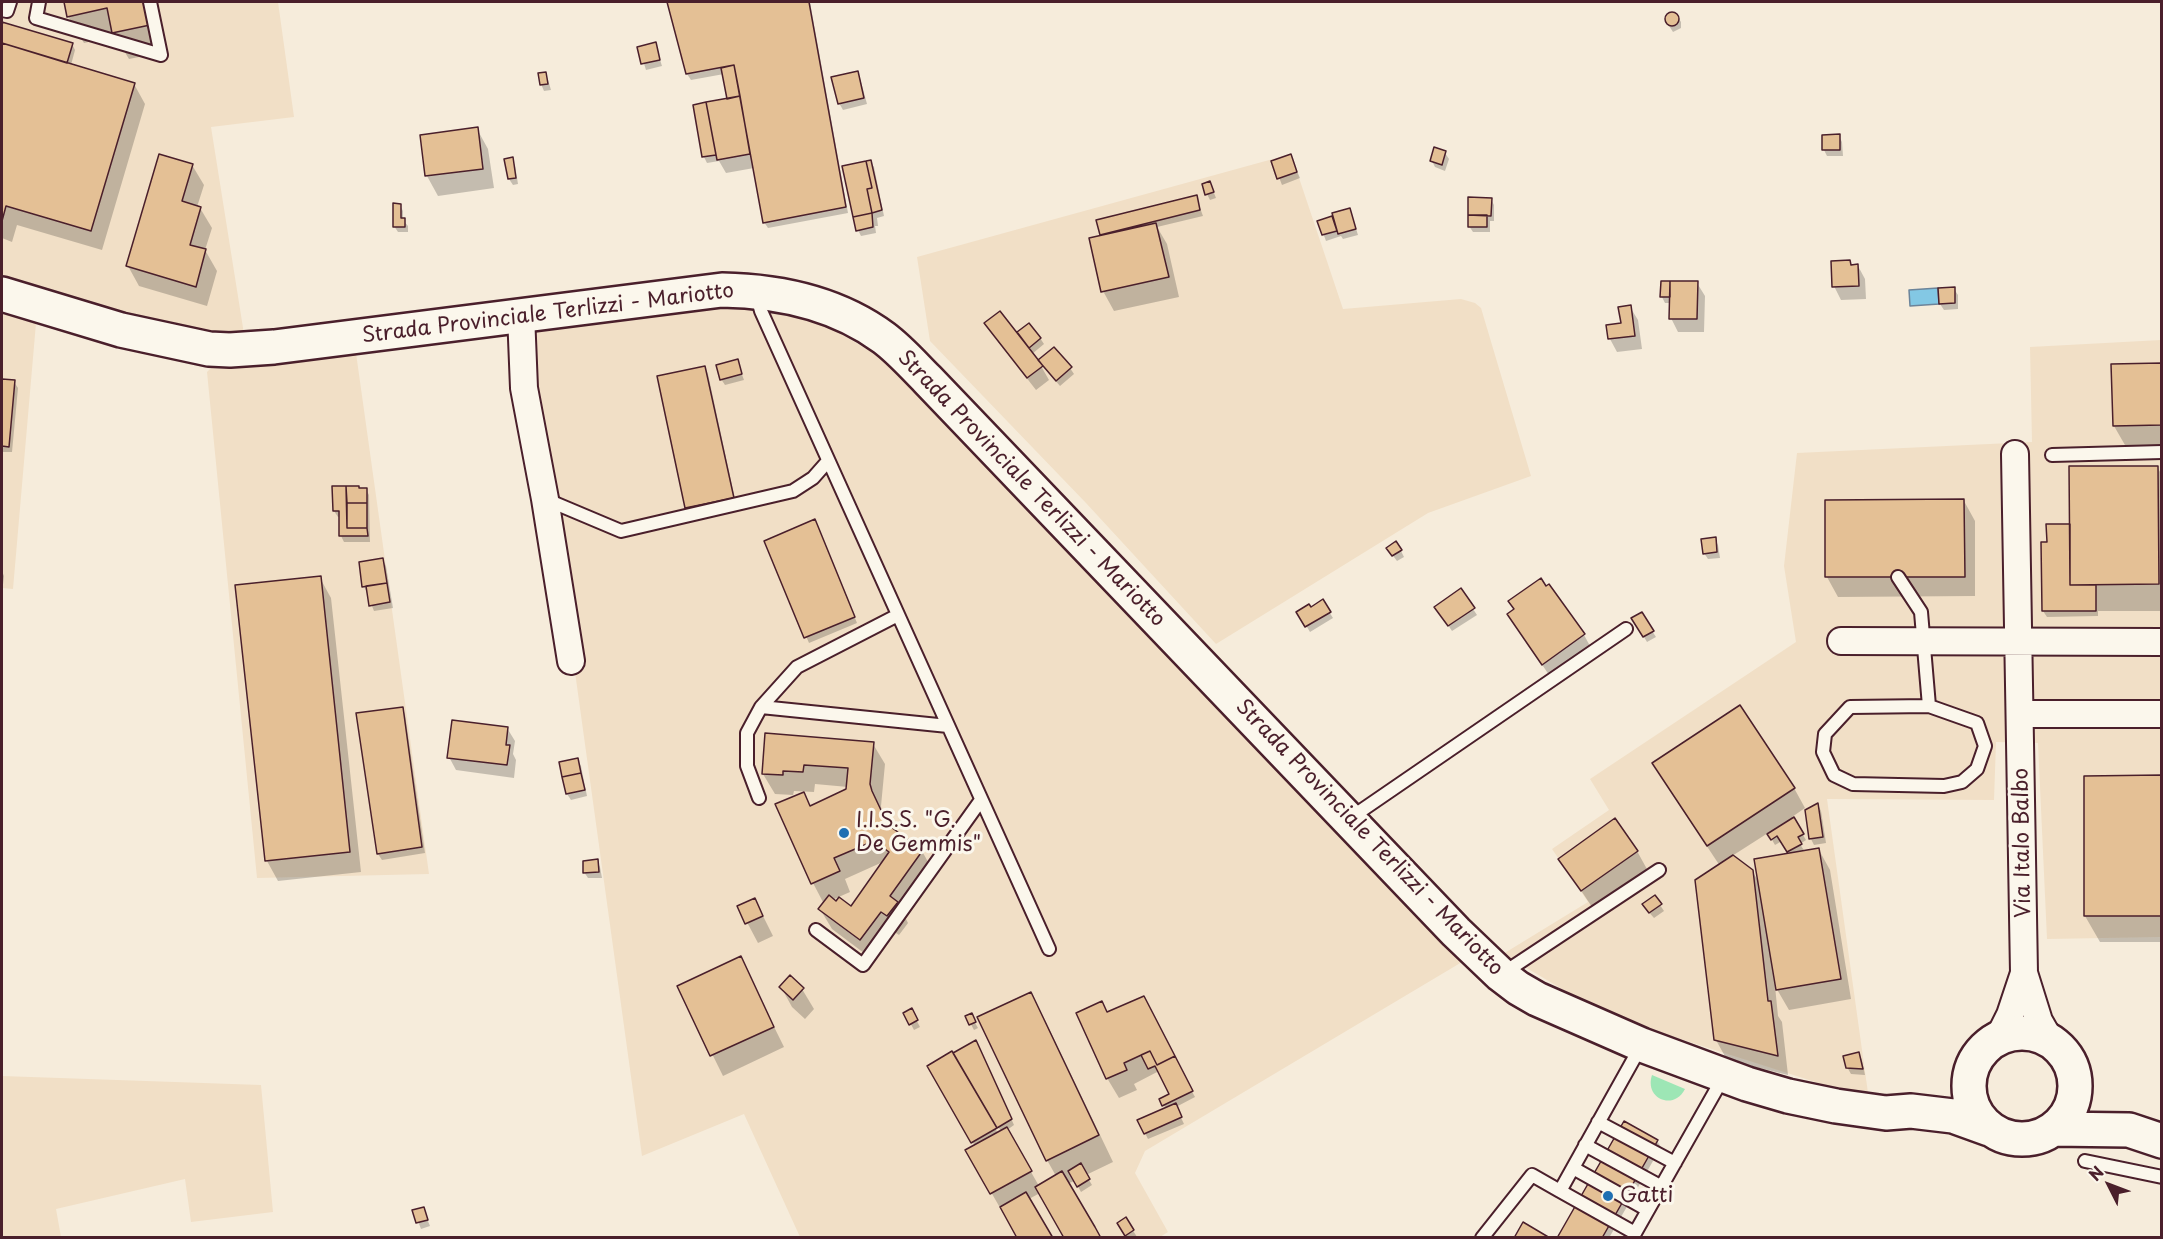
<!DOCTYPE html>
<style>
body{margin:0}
#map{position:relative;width:2163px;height:1239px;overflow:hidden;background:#f6ecdb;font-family:"Playpen Sans",sans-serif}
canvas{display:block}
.frame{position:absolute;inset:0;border:3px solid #4a1f2b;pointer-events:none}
.north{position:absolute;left:2079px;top:1155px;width:60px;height:60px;-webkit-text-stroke:4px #fbf7ec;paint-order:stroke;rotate:312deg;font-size:16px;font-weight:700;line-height:24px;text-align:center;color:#4a1f2b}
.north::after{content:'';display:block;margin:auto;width:21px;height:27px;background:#4a1f2b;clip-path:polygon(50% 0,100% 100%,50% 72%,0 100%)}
</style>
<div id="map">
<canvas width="2163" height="1239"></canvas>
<div class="frame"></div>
<div class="north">N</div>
</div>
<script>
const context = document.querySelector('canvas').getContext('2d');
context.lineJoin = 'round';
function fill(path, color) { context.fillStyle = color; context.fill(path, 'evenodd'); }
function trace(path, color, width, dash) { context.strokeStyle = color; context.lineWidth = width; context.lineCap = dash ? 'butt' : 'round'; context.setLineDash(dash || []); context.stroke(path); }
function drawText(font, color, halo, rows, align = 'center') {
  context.font = font + ' "Playpen Sans",sans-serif'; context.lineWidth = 6; context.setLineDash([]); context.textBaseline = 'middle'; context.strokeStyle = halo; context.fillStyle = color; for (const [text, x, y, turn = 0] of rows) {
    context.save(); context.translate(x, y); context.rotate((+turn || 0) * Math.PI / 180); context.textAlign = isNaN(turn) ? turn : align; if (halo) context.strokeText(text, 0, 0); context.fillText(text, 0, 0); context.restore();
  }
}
fill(new Path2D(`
 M2,2H278L294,117L211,127L244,334L230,350L2,294Z
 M1291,154L1343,309L1461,299L1475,303L1481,308L1531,476L1428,513L1216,644L1086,503L930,341L917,257Z
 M732,305L823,323L888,362L1462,962L1145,1151L1135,1173L1168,1232L1160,1237H800L744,1114L642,1156L531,354L534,330Z
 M2,313L36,323L13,589L2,588Z
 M2161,340V937L2047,939L2038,743L1996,742L1994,800L1827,799L1868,1093L1831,1087L1671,1036L1584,1002L1503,954L1588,902L1552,849L1609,810L1590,779L1796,642L1784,566L1797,453L2032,442L2030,347Z
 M356,353L429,874L257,878L207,372L211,368L232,369Z
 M2,1076L261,1085L273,1212L191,1222L185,1179L56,1209L61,1237H2Z`), '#f1dfc6');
fill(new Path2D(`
 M1652,1075L1685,1089C1674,1111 1644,1099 1652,1075Z`), '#9de6b5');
const water = new Path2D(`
 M1938,288L1939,304L1910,306L1909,290Z`);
fill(water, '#83c8e4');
trace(water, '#6c849a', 1.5);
fill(new Path2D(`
 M65,2H153L164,52L129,59L115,36L84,43L68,16Z
 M669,2H810L848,213L768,228L764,222L754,168L726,173L719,161L707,163L704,157L695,106L729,100L724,74L691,80L687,74Z
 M1669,13H1675L1681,22V28L1673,32L1666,21Z
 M2,24L72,44L75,50L71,65L134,84L145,104L102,250L17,225L12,242L2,238Z
 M655,44L662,66L646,70L639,48Z
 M857,72L860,78L867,104L843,110L839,103Z
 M546,73L551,90L544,91L541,84Z
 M477,129L488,149L494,188L438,196L427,176L422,137Z
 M1839,136L1842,142L1843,156H1827L1824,150Z
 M1445,153L1449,159L1445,171L1435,167L1432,161Z
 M1290,155L1300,178L1282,185L1273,162Z
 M512,159L515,165L518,184L513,185L509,179L506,160Z
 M870,161L874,167L884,216L877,218L878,226H875L876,233L861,236L858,230Z
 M192,165L204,185L197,207L200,208L212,228L205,250L217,271L207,306L139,286L128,266Z
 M1210,183L1216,198L1210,200L1207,194Z
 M1196,197L1203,216L1157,227L1167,244L1179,297L1114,311L1103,291L1101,235Z
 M1491,199L1494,205V221H1490V232H1473L1469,226Z
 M400,205L403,211V220L408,226V232H398L394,226Z
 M1352,216L1358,235L1343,239L1341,236L1326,241L1319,222L1334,217Z
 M1850,262L1852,266H1858L1865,279L1866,299L1841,300L1834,286Z
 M1697,283L1705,296L1704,332H1678L1671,318V303H1665L1662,297Z
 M1954,289L1958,295V309L1944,310L1940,304Z
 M1630,307L1638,320L1642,349L1617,352L1610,339L1622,325Z
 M986,323L1021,340L1040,338L1044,344L1032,354L1038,362L1070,368L1074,374L1060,386L1042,365L1041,366L1049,380L1036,390L994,336Z
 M737,361L744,380L725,385L721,379Z
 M2162,364V451L2129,452L2114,426Z
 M705,367L708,374L736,504L690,514L686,508L659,377Z
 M2,380L14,382L18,388L12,452H2Z
 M2157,467L2162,475V611H2098V616L2047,617L2043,611L2048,543L2071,525Z
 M358,487L360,489H366L369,495L370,542H344L341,536L340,517H338L334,511L333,488Z
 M1964,501L1975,521V596L1838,597L1827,577Z
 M818,527L857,623L809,643L766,542Z
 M1715,539L1718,545L1720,558L1708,559L1704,553Z
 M1388,549L1401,551L1404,557L1397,561Z
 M383,560L386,566L393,608L374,611L364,586Z
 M2,571L4,576L2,593Z
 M320,578L331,598L361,872L278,881L267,861Z
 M1549,586L1584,635L1595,655L1555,684L1509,615Z
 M1322,601L1333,618L1310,632L1298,612L1311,609Z
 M1473,609L1477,615L1452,631L1440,613Z
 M1641,614L1656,637L1647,642L1633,619Z
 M402,708L405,714L425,853L382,860L378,854Z
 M507,728L515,741L513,754L516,760L514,778L456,770L449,757Z
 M873,744L885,764L881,806L882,813L890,828L922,851L933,871L903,913L908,923L899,935L893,931L872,959L832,929L820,909L824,904L813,883L803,794L811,807L848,790V787L815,784L814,792L794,791L793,795L775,794L763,774ZM885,861L851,908L832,900L850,892L845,879Z
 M578,760L581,766L587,796L571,800L567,794Z
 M2162,777V942H2100L2085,916Z
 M1665,783L1794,788L1805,808L1792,817L1806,840L1800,844L1805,852L1819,850L1830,870L1851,999L1789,1010L1775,986L1778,1016L1782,1022L1788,1075L1727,1060L1716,1040L1720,866ZM1768,833L1775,845L1782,841L1790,854L1759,882L1752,871L1732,856Z
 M1818,805L1821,811L1826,843L1814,845L1811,839Z
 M1637,851L1648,871L1594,910L1560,859Z
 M597,861L600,867L602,878H588L584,872Z
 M755,900L773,936L758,943L739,907Z
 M1660,905L1664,911L1654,918L1647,910Z
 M740,958L784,1047L723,1076L679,987Z
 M781,987L802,989L814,1009L805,1019L792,1007Z
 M1030,994L1045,1020L1113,1162L1086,1175L1092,1185L1081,1192L1075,1181L1040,1193L1003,1213L967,1150L975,1146L929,1066L952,1053L999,1135L1002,1133L955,1053L979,1047L1014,1125L1007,1130L1039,1186L1056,1176L1047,1160Z
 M911,1010L920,1027L914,1030L905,1013Z
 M1107,1013L1184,1077L1195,1097L1176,1107L1184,1124L1148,1139L1145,1133L1166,1109L1161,1100L1171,1094L1159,1071L1134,1084L1137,1090L1119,1098L1107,1078Z
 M967,1017L974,1021L978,1028L974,1030Z
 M1859,1054L1862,1060L1865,1075L1851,1074L1847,1067Z
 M1624,1123L1657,1141L1661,1147L1609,1238H1559Z
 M423,1209L430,1226L421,1229L414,1211Z
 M1126,1219L1137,1237L1135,1238H1127L1119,1224Z`), '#0003');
const building = new Path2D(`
 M64,2H145L150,25L112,33L107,8L67,17Z
 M667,2H809L846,207L763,223L734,65L686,74Z
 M1665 19a7 7 0 1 1 14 0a7 7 0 1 1-14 0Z
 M2,22L73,43L67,63L2,43Z
 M656,42L660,60L641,64L637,47Z
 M2,43L135,83L91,231L6,206L2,221Z
 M734,65L740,96L727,99L721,68Z
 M858,71L864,98L838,104L831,77Z
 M546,72L548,84L540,85L538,73Z
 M740,96L750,154L717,160L706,102Z
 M706,102L716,155L702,157L693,105Z
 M478,127L483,169L425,176L420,135Z
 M1840,134V150H1822V135Z
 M1434,147L1446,151L1442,165L1430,161Z
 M159,154L193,164L182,201L201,207L190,245L206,249L196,287L126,266Z
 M1291,154L1297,172L1277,179L1271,161Z
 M513,157L516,178L508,179L504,159Z
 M871,160L882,210L872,213L867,189L872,188L866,161Z
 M866,161L872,188L867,189L872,213L853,217L842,166Z
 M1210,181L1214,192L1205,195L1202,184Z
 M1197,195L1200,210L1100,235L1096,220Z
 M1468,197L1492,198L1491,216L1468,215Z
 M393,203L401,204V218H405V227H393Z
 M1350,208L1356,229L1338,234L1332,213Z
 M872,213L873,227L856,231L853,217Z
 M1468,215H1487V227H1468Z
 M1332,216L1337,231L1322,235L1317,221Z
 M1156,223L1169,277L1101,292L1089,238Z
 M1850,260L1851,265L1858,264L1859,286L1832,287L1831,261Z
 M1661,281H1670V297H1660Z
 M1670,281H1698L1697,319H1669Z
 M1955,287V303L1939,304L1938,288Z
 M1631,305L1635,336L1608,339L1606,325L1621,323L1618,307Z
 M1000,311L1043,366L1027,378L984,323Z
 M1029,323L1041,338L1029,348L1017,332Z
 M1054,347L1072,367L1056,381L1038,360Z
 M738,359L742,374L720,380L716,365Z
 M2162,363V425L2113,426L2111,364Z
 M705,366L734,498L685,508L657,376Z
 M2,379L15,380L9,447L2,446Z
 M2069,466H2158L2159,584L2070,585Z
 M332,486H346L347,528H367L368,536H339V511H333Z
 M346,486H359V488H367V503H347Z
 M1964,499L1965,577H1825V500Z
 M347,503H367V528H347Z
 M815,519L855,617L804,638L764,541Z
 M2046,524H2070V585H2096V611H2042L2041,542H2047Z
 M1716,537L1717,552L1703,554L1701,539Z
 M1396,541L1402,550L1392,556L1386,548Z
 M383,558L387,583L362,587L359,562Z
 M321,576L350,852L265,861L235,585Z
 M1541,578L1546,586L1549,584L1585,634L1542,665L1507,614L1514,609L1508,601Z
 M387,583L390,602L369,606L366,586Z
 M1461,588L1475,608L1448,626L1434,607Z
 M1323,599L1331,612L1305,627L1296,612L1309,604L1311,607Z
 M1642,612L1654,631L1643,637L1631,618Z
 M1740,705L1795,788L1707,846L1652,763Z
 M403,707L422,847L377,854L356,713Z
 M452,720L508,727L506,745H510L507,765L447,758Z
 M765,733L874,742L870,784L872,791L888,825L923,850L890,896L898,902L887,916L881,912L860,940L818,909L829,895L836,901L839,897L851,906L889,852L874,841L834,858L840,871L811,884L775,804L804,792L810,806L846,789L848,768L804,765L803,772L783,771V775L762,774Z
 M578,758L581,773L562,777L559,762Z
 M581,773L585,790L566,794L562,777Z
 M2162,775V916H2084V776Z
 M1818,803L1823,837L1809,839L1805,810Z
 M1794,817L1804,834L1798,837L1802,844L1787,852L1777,836L1771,840L1767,834Z
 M1615,818L1638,851L1581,891L1558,859Z
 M1819,848L1841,979L1776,990L1754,859Z
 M1733,855L1753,870L1768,1001H1771L1778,1056L1714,1040L1695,880Z
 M598,859L599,872L583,873V861Z
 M1655,895L1662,904L1649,913L1642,904Z
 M755,898L763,916L745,924L737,906Z
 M741,956L774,1027L710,1056L677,986Z
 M790,975L804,988L793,1000L779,987Z
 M1031,992L1099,1135L1046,1161L977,1017Z
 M1144,996L1175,1056L1157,1065L1150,1051L1124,1063L1127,1070L1106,1079L1076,1013L1102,1001L1107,1012Z
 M912,1008L918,1020L909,1025L903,1013Z
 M972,1013L976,1022L969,1025L965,1016Z
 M976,1040L1012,1119L997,1128L953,1053Z
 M952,1051L997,1128L971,1143L927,1066Z
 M1150,1051L1157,1065L1175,1056L1193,1091L1162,1106L1159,1099L1169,1094L1155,1066L1148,1069L1141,1055Z
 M1859,1052L1863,1069L1846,1068L1843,1056Z
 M1176,1103L1182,1117L1144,1134L1137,1120Z
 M1624,1121L1658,1140L1602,1238H1557Z
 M1007,1127L1032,1171L990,1194L965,1150Z
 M1081,1163L1090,1179L1077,1187L1068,1171Z
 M1062,1171L1095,1227L1101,1238H1064L1035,1187Z
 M1026,1192L1053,1238H1017L1000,1207Z
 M424,1207L428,1220L416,1223L412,1210Z
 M1126,1217L1134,1230L1125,1236L1117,1223Z
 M1523,1222L1550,1238H1514Z`);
fill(building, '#e4c095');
trace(building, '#4a1f2b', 1.5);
const lane = new Path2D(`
 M39,2L36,18L161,55L150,2
 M2,10L7,11L10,2
 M757,296L761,311L1049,949
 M2052,455L2162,452
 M545,499L621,531L793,491L813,478L828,461
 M1898,577L1921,612L1929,706L1977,723L1985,746L1977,769L1962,782L1944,786L1853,784L1834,775L1823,752L1825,734L1850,707L1929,706
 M761,707L797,667L898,615
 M759,798L747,766V733L761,707L948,726
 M1349,819L1626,629
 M816,930L863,965L981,800
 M1502,974L1659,870
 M1641,1046L1560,1191L1635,1233L1724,1076
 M1598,1122L1675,1163
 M1585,1145L1662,1187
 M2085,1161L2162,1177
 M1573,1168L1648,1210
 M1482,1238L1532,1175L1560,1191`);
const street = new Path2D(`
 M521,314L524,388L545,499L571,661
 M2015,454L2024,973L2039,1021L2051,1042
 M1841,641L2162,642
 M2021,714H2162
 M1998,1039L2010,1015L2024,973`);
const secondary = new Path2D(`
 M2,294L121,330L209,349L230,350L274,347L722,290C779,291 838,304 884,338C900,350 913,365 927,379L1456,932L1501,975L1518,988L1537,999L1642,1045L1747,1084L1788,1096L1836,1106L1886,1113L1911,1111L1953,1116L1989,1129
 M1969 1086a53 53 0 1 1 106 0a53 53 0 1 1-106 0Z
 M2053,1129L2129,1130L2162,1141`);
trace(lane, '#4a1f2b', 16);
trace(street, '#4a1f2b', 30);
trace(secondary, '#4a1f2b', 38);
trace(lane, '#fbf7ec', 12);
trace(street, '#fbf7ec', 26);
trace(secondary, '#fbf7ec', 33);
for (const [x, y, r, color] of [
 [844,833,6,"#1f6fb2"],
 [1608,1196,6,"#1f6fb2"]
]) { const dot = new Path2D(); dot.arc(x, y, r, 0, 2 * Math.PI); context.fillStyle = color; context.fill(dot); trace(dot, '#fbf7ec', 2); }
drawText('21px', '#4a1f2b', '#fbf7ec', [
 ["Strada Provinciale Terlizzi - Mariotto",548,314,-7],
 ["Strada Provinciale Terlizzi - Mariotto",1031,489,46],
 ["Strada Provinciale Terlizzi - Mariotto",1369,838,46],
 ["Via Italo Balbo",2023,843,-91]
]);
drawText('21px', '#4a1f2b', '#fbf7ec', [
 ["I.I.S.S. \"G.",856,821],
 ["De Gemmis\"",856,845],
 ["Gatti",1620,1196]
], 'left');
</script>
